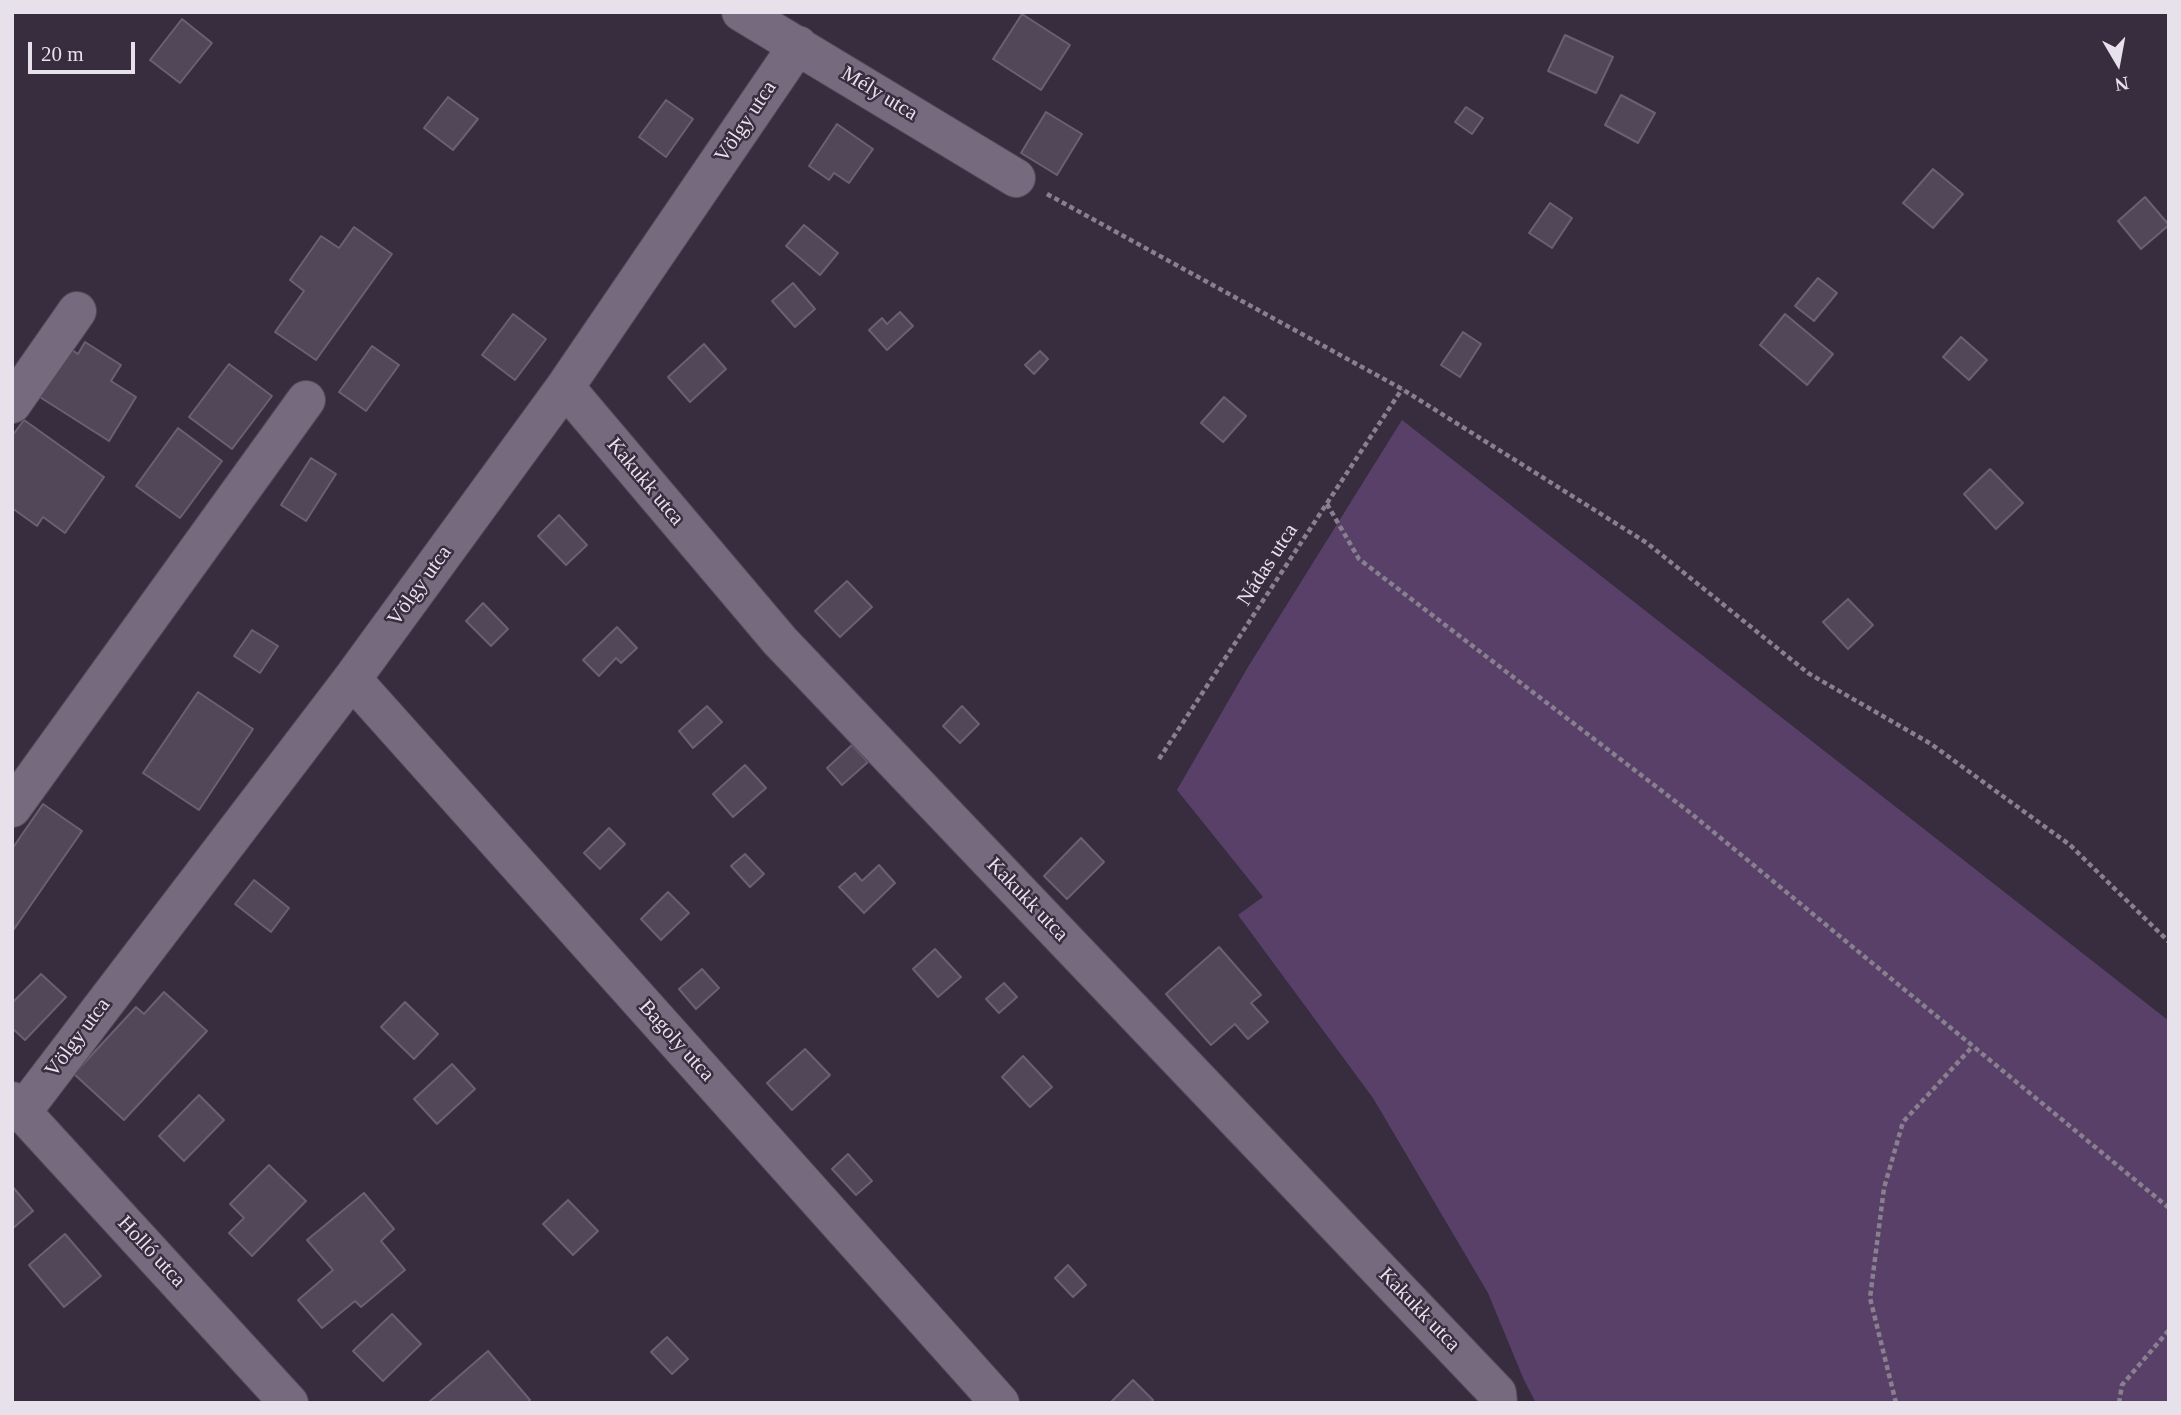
<!DOCTYPE html>
<meta charset="utf-8">
<style>
body{margin:0}
#map{position:relative;width:2181px;height:1415px;overflow:hidden;background:#372d3e;font-family:Georgia,serif}
canvas{display:block}
.frame{position:absolute;inset:0;border:14px solid #e7e1ec;pointer-events:none}
.north{position:absolute;left:2083px;top:28px;width:70px;height:70px;-webkit-text-stroke:5px #372d3e;paint-order:stroke;rotate:170deg;font-size:19px;font-weight:700;line-height:28px;text-align:center;color:#e7e1ec}
.north::after{content:'';display:block;margin:auto;width:24px;height:32px;background:#e7e1ec;clip-path:polygon(50% 0,100% 100%,50% 72%,0 100%)}
.scale{position:absolute;left:28px;top:42px;width:107px;height:32px;box-sizing:border-box;border:4px solid #e7e1ec;border-top:0;padding-left:9px;font-size:21px;line-height:24px;white-space:nowrap;color:#e7e1ec;-webkit-text-stroke:5px #372d3e;paint-order:stroke}
</style>
<div id="map">
<canvas width="2181" height="1415"></canvas>
<div class="frame"></div>
<div class="north">N</div>
<div class="scale">20 m</div>
</div>
<script>
const context = document.querySelector('canvas').getContext('2d');
context.lineJoin = 'round';
function fill(path, color) { context.fillStyle = color; context.fill(path, 'evenodd'); }
function trace(path, color, width, dash) { context.strokeStyle = color; context.lineWidth = width; context.lineCap = dash ? 'butt' : 'round'; context.setLineDash(dash || []); context.stroke(path); }
function drawText(font, color, halo, rows, align = 'center') {
  context.font = font + ' Georgia,serif'; context.lineWidth = 5; context.setLineDash([]); context.textBaseline = 'middle'; context.strokeStyle = halo; context.fillStyle = color; for (const [text, x, y, turn = 0] of rows) {
    context.save(); context.translate(x, y); context.rotate((+turn || 0) * Math.PI / 180); context.textAlign = isNaN(turn) ? turn : align; if (halo) context.strokeText(text, 0, 0); context.fillText(text, 0, 0); context.restore();
  }
}
fill(new Path2D(`
 M1402,420L2169,1021V1403H1536L1524,1380L1488,1293L1373,1098L1238,915L1263,897L1177,790L1248,667Z`), '#594069');
const building = new Path2D(`
 M1022,14L1070,45L1041,90L993,59Z
 M182,19L212,43L180,83L150,60Z
 M1565,35L1613,57L1596,93L1548,71Z
 M1621,95L1655,113L1638,143L1605,125Z
 M448,97L478,119L453,150L424,128Z
 M666,100L693,119L666,157L639,137Z
 M1466,107L1483,118L1472,134L1455,122Z
 M1046,112L1082,134L1057,175L1021,153Z
 M837,124L873,149L849,183L834,173L829,180L809,166Z
 M1933,169L1963,194L1933,228L1903,203Z
 M2145,197L2169,225L2141,249L2118,221Z
 M1550,203L1572,218L1552,248L1529,233Z
 M804,225L838,253L820,275L786,246Z
 M354,227L392,254L316,360L275,332L304,291L290,280L321,236L339,248Z
 M1818,278L1837,293L1814,321L1795,306Z
 M793,283L815,309L795,327L772,301Z
 M900,312L913,326L887,350L869,330L882,318L887,324Z
 M513,314L546,339L515,380L482,355Z
 M1785,314L1833,354L1807,385L1760,345Z
 M1463,332L1481,344L1460,377L1441,365Z
 M1961,337L1987,360L1969,380L1943,357Z
 M85,342L121,365L111,381L136,397L109,441L35,394L66,346L78,354Z
 M704,344L726,369L690,402L668,377Z
 M372,346L399,365L366,411L339,392Z
 M1040,351L1048,359L1034,374L1025,365Z
 M229,364L272,396L232,449L189,417Z
 M1224,397L1246,416L1223,442L1201,423Z
 M24,420L104,477L65,533L43,517L37,526L12,508V436Z
 M178,428L222,461L180,518L136,486Z
 M311,458L336,474L306,521L281,505Z
 M1990,469L2023,503L1996,529L1964,494Z
 M559,515L587,545L566,565L538,536Z
 M847,581L872,607L840,637L815,611Z
 M1848,599L1873,625L1848,649L1823,622Z
 M483,603L508,629L491,646L466,621Z
 M617,627L637,648L621,663L616,658L599,676L583,660Z
 M252,630L278,646L260,673L234,656Z
 M198,692L253,729L199,810L143,773Z
 M707,706L722,722L693,748L679,731Z
 M962,706L979,724L960,743L943,726Z
 M852,745L868,762L842,785L827,768Z
 M745,765L766,788L733,817L713,794Z
 M43,804L82,831L12,932V849Z
 M609,828L625,844L600,869L584,853Z
 M1081,838L1104,862L1067,899L1044,876Z
 M745,854L764,874L750,887L731,866Z
 M879,865L895,883L864,913L839,887L855,873L862,881Z
 M254,880L289,908L271,932L235,904Z
 M668,892L689,913L661,940L641,919Z
 M1219,947L1261,995L1251,1003L1268,1022L1248,1039L1235,1024L1211,1045L1166,994Z
 M935,949L961,977L938,997L913,969Z
 M702,969L719,988L696,1009L679,989Z
 M41,974L66,997L25,1040L12,1028V1003Z
 M1004,983L1017,997L999,1013L986,999Z
 M164,992L207,1031L124,1120L74,1074L136,1007L144,1014Z
 M405,1002L438,1034L414,1059L381,1027Z
 M805,1049L830,1075L792,1110L767,1083Z
 M1023,1056L1052,1087L1030,1107L1002,1077Z
 M452,1064L475,1089L437,1124L414,1099Z
 M199,1095L224,1120L184,1161L159,1136Z
 M848,1154L872,1181L856,1195L832,1169Z
 M269,1165L306,1201L252,1256L229,1233L244,1218L230,1204Z
 M12,1186L33,1211L12,1229Z
 M364,1193L394,1229L381,1241L405,1270L361,1307L355,1301L322,1328L298,1300L333,1270L307,1240Z
 M568,1200L598,1231L573,1255L543,1224Z
 M65,1234L101,1276L64,1307L29,1265Z
 M1068,1265L1086,1285L1073,1297L1055,1278Z
 M392,1314L421,1344L383,1381L353,1351Z
 M667,1337L688,1359L672,1374L651,1352Z
 M488,1351L530,1400L526,1403H428Z
 M1133,1380L1153,1400L1150,1403H1110Z`);
fill(building, '#524759');
trace(building, '#6a6072', 2);
const minor = new Path2D(`
 M741,12L1016,178
 M565,387L780,641L1497,1393L1498,1403
 M12,404L77,311
 M352,679L1000,1403
 M12,808L306,400
 M12,1101L289,1403
 M22,1112L352,679L565,387L798,45`);
trace(minor, '#524a58', 40);
trace(new Path2D(`
 M1047,194L1402,389L1647,543L1808,673L1931,744L2070,845L2169,942
 M1327,504L1359,559L1688,811L2169,1208
 M1159,759L1402,389
 M1896,1403L1870,1298L1884,1188L1903,1122L1973,1046
 M2119,1403L2122,1385L2169,1330`), '#88808e', 4.5, [5, 3.5]);
trace(minor, '#766b7e', 38);
drawText('21px', '#e7e1ec', '#372d3e', [
 ["Mély utca",879,94,31],
 ["Völgy utca",746,122,-56],
 ["Kakukk utca",645,482,50],
 ["Nádas utca",1268,565,-57],
 ["Völgy utca",420,586,-54],
 ["Kakukk utca",1027,900,46],
 ["Völgy utca",78,1038,-53],
 ["Bagoly utca",676,1041,48],
 ["Holló utca",151,1252,47],
 ["Kakukk utca",1419,1310,46]
]);
</script>
